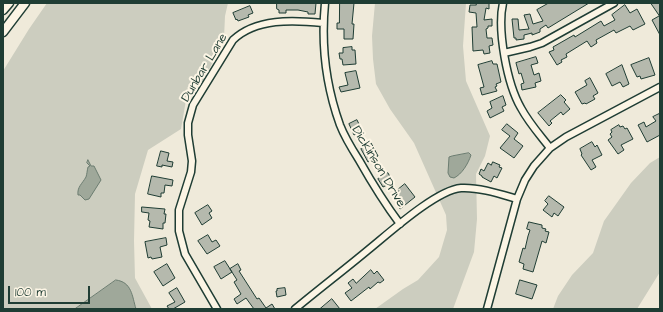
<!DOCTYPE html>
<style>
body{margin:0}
#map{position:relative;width:663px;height:312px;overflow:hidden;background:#efeada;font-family:"Architects Daughter",sans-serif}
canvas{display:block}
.frame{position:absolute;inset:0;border:4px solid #1f3d34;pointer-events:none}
.scale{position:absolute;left:8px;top:286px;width:82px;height:18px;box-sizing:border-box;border:2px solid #1f3d34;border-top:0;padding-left:5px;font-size:12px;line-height:14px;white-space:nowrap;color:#1f3d34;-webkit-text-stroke:3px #fcf5e5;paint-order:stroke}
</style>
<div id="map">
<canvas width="663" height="312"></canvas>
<div class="frame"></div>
<div class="scale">100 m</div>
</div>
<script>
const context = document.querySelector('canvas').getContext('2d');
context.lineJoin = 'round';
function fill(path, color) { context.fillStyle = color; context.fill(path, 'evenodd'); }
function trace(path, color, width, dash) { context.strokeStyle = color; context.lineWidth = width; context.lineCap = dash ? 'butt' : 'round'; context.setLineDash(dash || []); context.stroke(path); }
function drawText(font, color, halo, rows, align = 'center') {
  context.font = font + ' "Architects Daughter",sans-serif'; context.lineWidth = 4; context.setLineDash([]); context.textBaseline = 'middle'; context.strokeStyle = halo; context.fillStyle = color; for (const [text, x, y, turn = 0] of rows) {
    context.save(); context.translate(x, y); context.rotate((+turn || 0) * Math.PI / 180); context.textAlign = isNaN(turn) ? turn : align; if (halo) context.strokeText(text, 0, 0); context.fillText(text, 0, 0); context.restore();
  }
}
fill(new Path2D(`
 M47,3H228L225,16L224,38L205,78L186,100L181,129L148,150L135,194L134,241L135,278L152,309H3V71L29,29Z
 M375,3H466L463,46L466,81L490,136L485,156L476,174L477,219L474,252L453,309H375L403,289L418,280L439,257L447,230L446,215L414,143L390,109L376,84L373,59L372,36Z
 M660,157V272L637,309H553L558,296L572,275L593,253L604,221L631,183L650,163Z`), '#cccdbf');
const water = new Path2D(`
 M469,153L471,155C468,164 462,174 454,178L450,177L448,173L449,157L452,156Z
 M88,160L91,166H94L101,180L89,199L85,200L80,195H78C77,187 82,184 86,177C87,174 87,171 88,167L90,166L87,163Z
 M116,280C132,282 132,296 136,309H75Z`);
fill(water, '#9fa89a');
trace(water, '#6c7d71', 1);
const building = new Path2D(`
 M277,3H316L315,14H308V12L298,10H286V13H279V10L277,9Z
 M340,3H354L352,24H354L353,39H344V29H337V23H339Z
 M476,3H489V9L486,8L484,20L492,19V26H488V28L486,29L487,38H492L493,45L489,46L490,53L484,54L483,50L473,51L472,27H477L476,13L469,12L470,5H476Z
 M549,3H589L548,28L546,25L540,29V32L532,35V33L524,35V39L516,40V38H514L512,19H518L519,30L529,29L524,15L530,14L533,24L543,21L537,10Z
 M651,3H660V35L652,20L659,16Z
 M625,5L630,13L637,9L645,24L633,30L630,26L616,33L614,30L596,40L597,43L591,47L587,41L566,54L567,57L561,60L562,62L557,65L549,52L554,50L553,47L574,35L575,37L601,21L604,26L615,20L612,15Z
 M250,6L253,13L248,15L249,17L238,21L237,19L236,20L233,13Z
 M352,47V50H355L356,64L343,65L342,59H340L339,53H343V48Z
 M536,57L538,63L531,65L534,75L539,73L541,81L535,83L536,87L522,90L521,84L524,83L521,73L519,74L516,63Z
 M649,58L655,75L641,79L640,76L637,77L631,65Z
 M492,61L493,64H497L501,82L496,84L497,86L495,87L497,91L482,95L480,88L484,87L478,65Z
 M622,65L629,84L623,87L620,82L612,86L606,74Z
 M356,71L360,88L341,92L339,87L348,85L345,73Z
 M590,78L598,93L593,96L595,99L586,104L585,103L582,104L575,92L587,85L585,81Z
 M561,95L566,100L564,102L570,109L563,115L561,112L550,121L552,123L549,126L538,113Z
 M503,96L506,105L502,107L504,111L490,118L487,111L492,108L490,102Z
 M659,114L660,116V135L647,142L638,125L644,122L646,127L656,121L653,117Z
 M357,120L362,130L354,135L349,124Z
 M507,124L518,133L514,139L523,146L514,158L500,148L510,136L502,130Z
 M619,125L620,127L623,126L625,129L627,128L633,139L621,145L624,150L618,154L608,140L612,137L610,134L612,132L611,130Z
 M592,142L595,147L597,145L602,155L592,160L596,167L591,170L581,155L582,154L580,149Z
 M371,143L378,156L368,162L361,149Z
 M161,151L169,153L167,161L173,162L172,167L162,165V167L157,166Z
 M493,162L500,165L499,167L502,168L497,178L494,176L491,182L482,177V176L479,174L481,169L484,171L488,163L491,165Z
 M388,173L393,182L383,187L378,179Z
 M152,176L173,180L172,186L165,185L164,193H161V197L148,194Z
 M405,184L415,197L400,209L396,205L400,201L394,193Z
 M549,196L564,207L558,216L554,213L552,217L543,210L548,204L545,201Z
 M208,205L212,211L209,213L212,218L202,225L195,213Z
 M142,207L165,209L164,214H166L165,223H163V229L149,227L150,221L148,220L149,213L142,212Z
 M529,222L542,225V228L546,229L545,231L549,232L546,243L542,241L533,272L523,269L524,264L519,262L523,248L525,249L528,236L530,230L527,229Z
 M208,235L212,242L216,240L220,246L207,254L198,241Z
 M166,238L167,245L160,247L162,257L152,259L151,257L148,258L145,242Z
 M225,261L232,272L221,279L214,267Z
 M167,264L175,278L163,286L154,272Z
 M238,264L241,270L239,271L257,299L259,298L266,308L272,304L275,309H254L246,298L237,304L234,299L241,294L234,282L237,280L230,269Z
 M371,270L374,274L377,271L384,280L380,283L378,282L370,289L369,287L351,301L345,293L352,288L348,283L353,279L356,283Z
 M520,280L537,285L532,299L516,294Z
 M177,288L185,302L173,309H169L167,306L175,302L169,293Z
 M285,288L286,295L277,297L276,291H277V289Z
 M332,299L340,309H320Z`);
fill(building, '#b5b9ad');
trace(building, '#1f3d34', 1);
const minor = new Path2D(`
 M325,3C321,44 326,86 340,125C345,138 352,149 359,160C372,183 385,204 400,224
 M503,3C497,30 507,84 521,108C529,123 540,135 550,148
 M504,53L530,47L542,43L614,3
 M217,309L185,254L179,231V210L191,172L192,161L188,135V123L193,105L233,40C256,18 293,20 323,23
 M295,309C319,289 344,270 368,250C388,234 436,190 461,188C479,187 500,194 517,199
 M487,309L517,199L525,180L534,166L550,148L566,137L660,87`);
const tertiary = new Path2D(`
 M3,10L9,3
 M3,32L25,3`);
trace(minor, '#1f3d34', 9);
trace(tertiary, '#1f3d34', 11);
trace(minor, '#fcf5e5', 6);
trace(tertiary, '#fcf5e5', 8);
drawText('13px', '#1f3d34', '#fcf5e5', [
 ["Dunbar Lane",205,68,-59],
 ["Dickinson Drive",378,167,59]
]);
</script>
